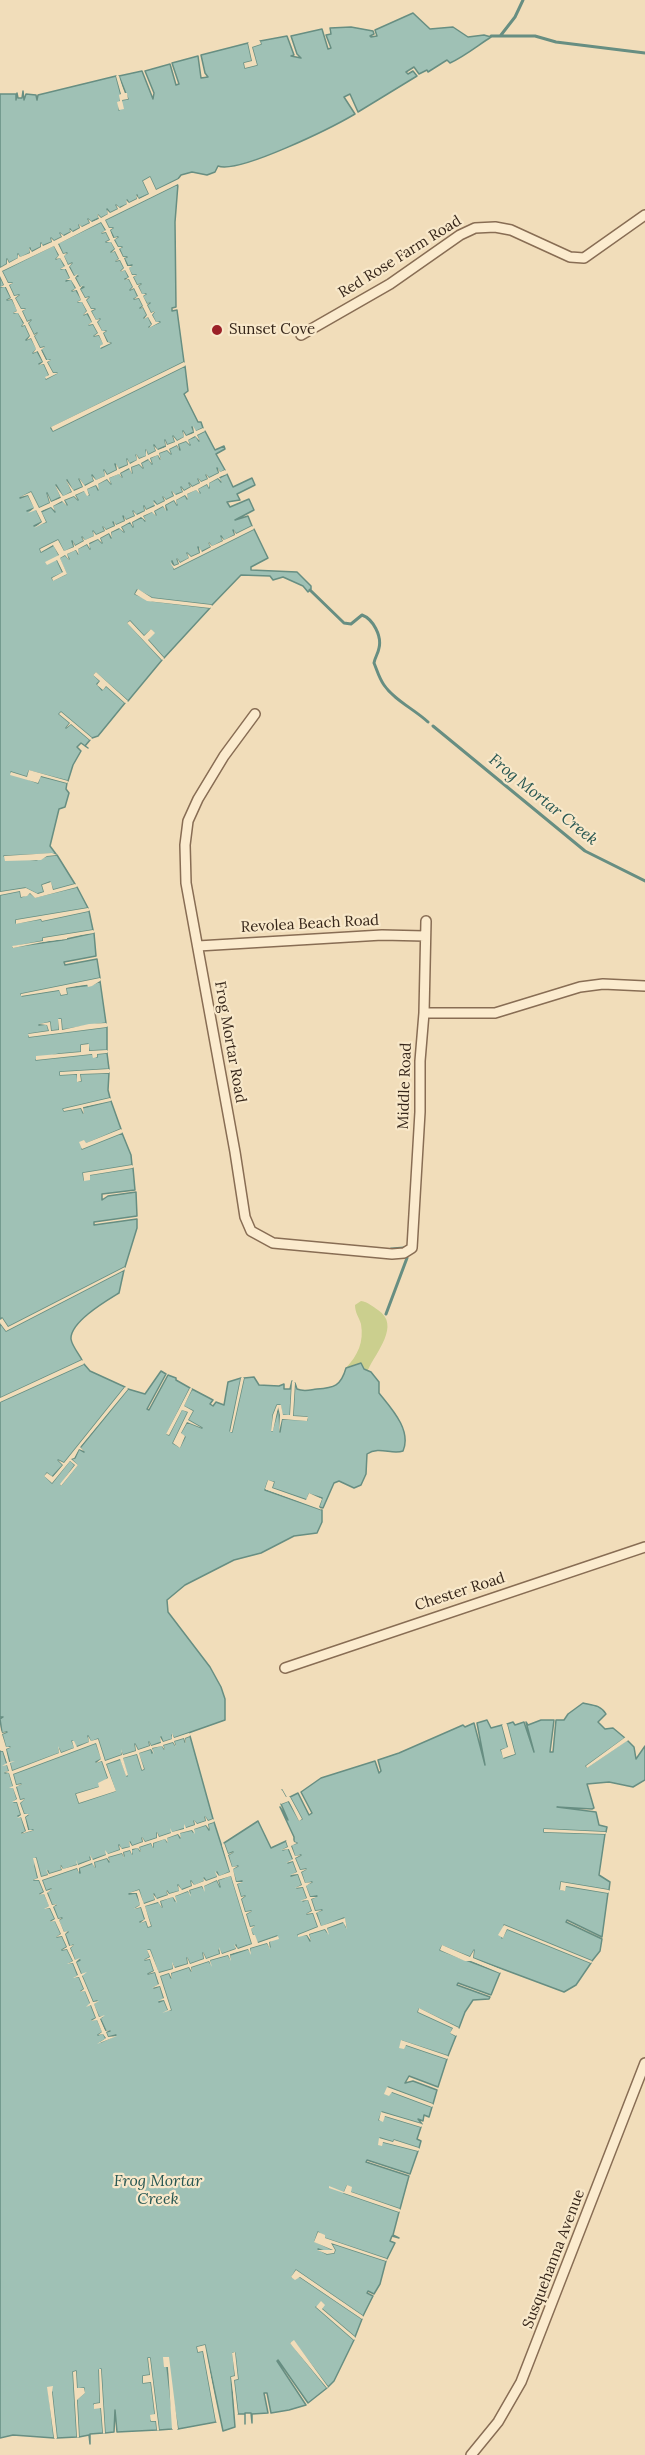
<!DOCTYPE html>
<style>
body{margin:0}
canvas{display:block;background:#f1ddba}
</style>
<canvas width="645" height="2455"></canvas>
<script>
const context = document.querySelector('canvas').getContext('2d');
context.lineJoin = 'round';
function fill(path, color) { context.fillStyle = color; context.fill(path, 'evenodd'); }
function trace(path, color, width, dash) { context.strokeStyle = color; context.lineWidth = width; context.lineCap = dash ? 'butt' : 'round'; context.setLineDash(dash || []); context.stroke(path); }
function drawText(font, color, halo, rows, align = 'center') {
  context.font = font + ' Lora,serif'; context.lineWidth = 4.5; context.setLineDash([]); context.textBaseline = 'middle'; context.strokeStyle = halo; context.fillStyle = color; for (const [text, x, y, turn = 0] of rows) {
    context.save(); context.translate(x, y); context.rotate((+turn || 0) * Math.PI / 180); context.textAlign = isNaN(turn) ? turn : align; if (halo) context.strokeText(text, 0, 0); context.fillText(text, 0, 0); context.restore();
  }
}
fill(new Path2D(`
 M361,1301C368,1302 372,1306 378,1310C401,1325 376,1352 368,1370L364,1369L361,1363L346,1368C358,1355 364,1342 361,1324C359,1317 355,1313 355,1305Z`), '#cbcf8e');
const water = new Path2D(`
 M413,13L430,29L453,27L468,37L484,35L491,37C477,46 465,56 450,63L447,60L428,72L427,70L419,74L414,67L406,72L408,74L413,71L417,76L358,112L350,94L344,97L355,114C333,127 239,174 218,166L215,172L207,175L192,172L181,175L178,179L156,190L150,177L143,181L149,194L138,199L137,195V199L129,203L127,200L128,204L119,208L116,205L118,209L110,213L107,209L109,214L101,218L98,215L99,218L91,222L88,219L90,223L82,227L79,225L80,228L72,232L70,229L71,232L63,236L60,233L62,237L54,241L51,238L52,242L42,246L41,243V247L31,252L30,248V253L20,258L18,254L19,258L9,263L7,259V264L0,268V94H16V100L17,93L18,98H22L23,91L24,100L26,94L36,95L37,100L38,95L116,76L121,95L119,110L122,100L128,99L119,76L142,71L153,99L154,93L145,71L170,64L176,85L179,84L172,63L198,56L201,78L208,77L205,73L201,55L248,43L252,61L244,63L245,68L257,65L252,47L261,44L260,41L287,36L294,55L291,56L301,58L297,54L291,36L322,29L328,49L331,48L326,35L331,34L330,28L351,27L373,31L374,34L370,36L371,37L377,36L375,30Z
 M178,184L175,222L176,307L172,308V311L177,310L184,362L51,428L53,431L185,366L188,391L184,394L198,422H201L203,428L195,432L192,427L194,432L186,436L183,431L185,437L177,441L173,436L175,442L167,445L165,440L166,446L157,450L154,445L156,451L148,455L146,450L147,456L139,459L136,455L138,460L129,464L127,459L128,465L118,469L115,464L117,470L107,475L104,470L106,476L96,481L92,475L94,481L84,486L79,479L83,487L73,491L67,480L72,492L63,497L56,485L61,497L51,502L47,493L50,503L39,508L31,492L20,498L28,495L35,508L27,511L36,509L42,522L34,526L46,522L41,512L51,507L55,512L52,506L63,501L67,505L64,500L74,496L78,500L75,495L85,490L89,495L86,489L96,485L98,490L97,484L107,479L111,484L108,478L119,473L122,477L120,473L130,468L132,473L131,467L139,464L143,468L141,463L149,459L152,464L150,458L158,454L160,459L159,453L167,450L171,454L169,449L177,445L180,450L178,444L186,441L190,445L187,440L196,436L199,441L197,435L205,431L215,450L224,446L225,449L216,454L225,470L220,473L217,468L219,473L209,478L206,475L208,479L201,482L198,479L200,483L192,487L189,483L191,487L184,491L181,487L183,492L175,495L172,492L174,496L166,500L163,497L165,501L157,505L154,501L156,505L146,510L144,506L145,511L136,515L133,511L135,516L126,520L123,516L125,521L116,525L113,522L115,526L106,530L103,527L105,531L96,535L93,531L95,536L85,541L82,537L84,541L75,546L72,541L74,547L64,552L58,540L40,549L41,552L54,545L59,555L57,560L63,573L52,578L53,580L66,574L59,558L65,555L69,559L66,554L76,549L78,554L77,549L87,544L90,549L88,544L98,539L102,543L100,538L109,533L111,538V532L120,528L124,532L121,527L130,522L133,527L132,522L142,517L145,521L143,516L153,511L156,515L154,511L163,506L167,510L165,505L174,500L177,505L175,500L185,495L187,499L186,494L196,489L200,493L197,489L207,484L209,488L208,483L218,478L221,482L219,478L227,474L233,487L252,478L255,485L237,494L240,500L227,502L230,507L249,499L254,510L235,520L248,516L252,526L236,534L233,530L235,535L224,541L221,536L223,541L212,547L209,543L211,547L201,552L198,547L200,553L191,557L187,553L190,558L180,563L177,559L179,564L174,566L172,561L174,569L254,529L268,558L251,567V570L297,572L311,586V589L308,592L303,586L283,577L273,580L270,576L241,575L212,605L152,598L137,590L135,594L153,601L210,608L164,658L148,640L151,630L144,636L130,621L128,623L162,660L128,701L96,673L94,675L100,681L97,684L102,690L106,686L125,703L98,736L92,738L61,712L59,714L70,723L66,728L71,724L90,740L85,746L88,748L81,743L77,747L81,751L73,765L68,781L29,771L27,777L11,772L38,783L40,776L67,783L66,789L69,793L65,807L59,809L50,846L56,854L4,856L36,860L47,856L57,855L75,884L53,890L50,882L42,885L44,892L37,894L25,888L0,892V276L4,285L1,287L5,286L11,298L7,300L12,299L18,311L14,313L18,312L24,324L22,326L25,325L30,336L26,340L31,338L37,349L33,353L37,351L43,362L39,364H44L49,375L46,379L57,373H53L47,362L50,360L47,361L41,349L44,347L40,348L34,336L37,333L34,335L28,323L31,320L27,322L22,311L25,309H21L15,298L19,295L14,296L9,285L12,283H8L2,271L54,245L59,256L56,259L60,257L65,267L61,269L65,268L70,278L66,281L71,279L76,289L72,291L76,290L82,300L78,302L82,301L87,311L84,315L87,313L93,323L89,325L93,324L98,333L94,336L99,335L104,344L101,348L111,343H108L103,333L106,331L102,332L97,322L100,319L96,321L91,311L95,309H91L86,300L89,297L85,298L80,289L84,287H80L75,277L78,276H74L69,266L72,263L68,265L63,255L67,253L63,254L58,243L101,222L106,231L102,233L106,232L110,240L106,242L111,241L115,249L111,252L115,251L119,259L116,261L120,260L124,268L121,271L125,269L129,278L125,279H129L133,287L130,290L134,288L138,297L134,299L139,298L143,306L140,308L143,307L147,315L144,318L148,316L152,325L149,327L160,322L156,323L152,315L154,312L151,313L147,305L150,303L147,304L142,296L146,294L142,295L138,286L141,284L137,285L133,277L136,275H132L128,268L132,265L128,266L124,258L127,257H123L119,248L122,247H118L114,239L118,237L114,238L110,230L113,228H109L105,220Z
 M77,887L88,908L16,920V923L41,919L42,921L89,911L93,930L43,938V941L13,947L62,940L94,933L96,956L64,962L65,965L97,959L100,978L21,994L22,996L60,990L61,995L67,994L66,988L91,985L100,981L106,1023L62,1030L61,1019H59V1030L51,1031L50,1022L39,1025L47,1024L49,1031L29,1034V1037L107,1027V1050L89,1051L88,1044L81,1045V1052L59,1054L36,1060L92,1054L97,1057V1054L107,1053L109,1069L60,1072V1075L77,1074L78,1081H81L80,1074L109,1073L108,1090L110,1098L63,1109L64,1111L81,1108L83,1113L82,1108L111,1101L121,1129L86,1144L82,1149L122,1133L131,1155L132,1165L83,1173L84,1180L89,1175L133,1168L135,1190L102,1194V1200L108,1196L136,1192L137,1216L94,1222V1225L137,1219V1228L125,1267L8,1327L2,1318L0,1319V895L20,891L21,897L30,893L35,897Z
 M124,1270L119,1293C106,1301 70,1322 71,1339C72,1346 79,1354 82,1360L0,1398V1323L6,1331Z
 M361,1363L364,1369L371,1372L379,1382V1393C391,1408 412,1430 403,1451C392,1455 379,1446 367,1454L366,1474L361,1485L354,1488L339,1481L334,1483L323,1508L319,1507L322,1498L309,1494L307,1500L272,1488L274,1482L268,1481L265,1490L322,1510V1522L317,1533L294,1536L261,1553L234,1560L185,1585L167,1600L168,1612L210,1667L221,1687L225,1699V1720L174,1738L172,1735L173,1739L163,1742L161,1737L162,1742L151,1746L149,1742L150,1746L138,1750L135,1744L136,1751L123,1755L122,1753V1755L105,1761L98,1739L91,1742L88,1736L90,1742L76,1747L72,1741L75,1748L61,1753L59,1749L60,1753L12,1771L6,1749L10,1747L6,1748L2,1734L7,1732L2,1733L0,1719L3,1717H0V1402L84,1364L90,1371L125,1387L64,1463L58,1460L63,1465L52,1477L47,1473L45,1476L52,1483L70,1460L75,1465L61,1485L77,1465L71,1459L75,1458L79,1449L84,1452L80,1448L128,1389L145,1394L161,1371L166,1374L147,1409L149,1410L168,1375L176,1378V1380L190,1388L167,1434L169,1435L182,1409L188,1412L173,1443L180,1447L185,1437L180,1434L187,1422L202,1428L188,1420L193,1411L183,1406L192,1389L213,1400L210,1404L213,1406L216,1402L224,1405L228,1382L241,1378L230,1431L232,1432L244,1378L254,1377L259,1385L279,1386L284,1384V1389H290L292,1381L290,1416L282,1415L280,1405H277L273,1415L272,1431L279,1407L280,1432L282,1419L307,1420V1417L293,1416L295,1383L297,1389C304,1392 309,1390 317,1389C334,1388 341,1386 346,1368Z
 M583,1703C592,1705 601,1705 606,1714L598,1722L605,1729L613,1728L625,1738L586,1766L587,1767L627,1740L634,1747L636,1759L645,1746V1780L633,1787L609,1782L587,1784L594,1808L592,1809L557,1807L596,1812L599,1825L607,1827L606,1832L544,1829V1832L605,1834L599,1875L610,1882L609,1890L561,1882L560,1889L564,1890L565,1886L608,1893L602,1937L567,1920L566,1922L602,1939L600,1951L592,1961L504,1925L502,1938L507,1929L591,1963L576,1985L564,1992L473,1958L474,1950L470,1957L442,1946L440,1950L500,1973L491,1995L458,1983L457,1985L490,1997L489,1999L473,2000L465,2012L459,2028L419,2009L418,2012L453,2028L451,2033L456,2036L448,2056L402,2041L406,2045L447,2059L438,2087L409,2076L405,2083L413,2081L437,2090L433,2104L388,2087L392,2092L432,2107L429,2117L424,2115L423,2121L418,2119L422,2124L382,2112L379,2120L385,2116L421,2127L417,2139L421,2141L419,2148L394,2140L393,2142L380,2138L383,2142L418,2151L410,2174L367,2160L366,2162L409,2176L400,2209L350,2192L347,2186L344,2193L399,2212L393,2235L399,2238L392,2236L390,2241L395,2243L387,2259L324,2238L318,2232L315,2241L333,2250L327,2252L318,2249L327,2254L334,2253L335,2250L331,2243L386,2261L380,2284L374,2294L368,2291L367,2293L373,2296L363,2316L296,2270L292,2277H300L362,2319L355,2337L322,2309L316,2307L354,2340L334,2381L328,2387L296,2345L291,2343L327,2388L308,2403L278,2360L277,2361L306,2405L289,2410L271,2413L267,2393H264L268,2413L252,2414V2423L251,2413H245V2424V2414H238L234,2380L238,2379L235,2353H233L235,2376L231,2377L235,2427L223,2431L205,2345L197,2347L198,2352L203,2351L216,2422L178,2429L167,2367L174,2427L172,2429L159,2430L150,2358H148L150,2375L143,2376V2383L151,2382L155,2414L151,2421H156L157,2430L117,2432L115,2410L114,2432L105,2433L101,2369L99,2370L100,2403L94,2404L101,2408L103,2433L90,2434V2444L89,2435L79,2437L77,2399L84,2393V2388L77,2389L76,2371L73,2372L77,2437L57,2438L52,2392H49L54,2438L13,2435L0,2438V1751H3L9,1771L5,1773L9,1772L17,1799L14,1802H17L21,1815L18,1816H21L26,1832L22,1833L33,1830L29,1831L25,1817L28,1815L24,1814L20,1803L24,1799L20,1800L16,1786L21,1784L16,1785L13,1774L96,1743L102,1759L96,1762L102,1761L108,1778L100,1787L76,1794L79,1803L115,1791L106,1764L121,1759L127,1776L122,1758L137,1754L142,1770L144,1769L138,1753L151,1749L152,1753V1748L162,1745L164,1749L163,1745L173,1742L175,1745L174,1741L184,1738L185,1742V1738L190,1736L213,1819L208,1821L205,1817L206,1821L197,1824L194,1821L195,1825L159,1837L157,1833V1838L145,1842L142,1838L143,1842L132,1846L130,1842L131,1847L121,1849L119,1845L120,1850L92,1860L90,1857L91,1860L63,1870L61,1866L62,1870L49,1874L48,1871V1875L41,1877L36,1858L35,1866L38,1879L34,1880H39L44,1892L40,1894L44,1893L50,1906L47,1908H50L55,1919L51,1921L55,1920L61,1934L57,1937L62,1936L67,1947L62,1950L67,1949L73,1961L70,1963H73L78,1976L76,1977H79L84,1989L81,1991L85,1990L96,2018L92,2020L97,2019L103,2032L98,2035L103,2033L106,2039L101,2042L116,2035L108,2037L106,2032L110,2031H106L100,2018L102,2017H99L93,2004L97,2001L93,2002L76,1962L80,1960L75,1961L70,1948L73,1945L70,1947L65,1934L68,1932L64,1933L58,1920L62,1918L58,1919L53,1906L56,1905H52L47,1892L51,1889L46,1891L42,1880L77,1868L80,1873L79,1868L93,1863L95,1867L94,1862L107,1858L109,1862L108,1857L122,1853L124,1856L123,1852L130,1850L132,1854L131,1850L138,1847L140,1851L139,1847L151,1843L153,1847V1843L165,1838L167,1842L166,1838L178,1834L180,1838L179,1833L192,1830L193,1832V1829L206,1825L209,1830L208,1824L214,1822L230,1872L219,1877L217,1872V1877L206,1881L204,1878L205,1881L194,1886L191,1881L192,1886L181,1890L178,1885L180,1891L169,1894L167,1891L168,1895L156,1899L154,1894L155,1900L143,1904L139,1890L129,1894L136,1893L141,1905L136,1908L141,1907L145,1920L140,1922L146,1921L148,1927L151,1926L144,1906L159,1902L162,1907L160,1901L173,1896L175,1901L174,1896L188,1891L190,1893L189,1890L202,1886L203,1888V1886L217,1880L220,1887L218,1880L231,1875L252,1944L237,1949L236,1945V1949L222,1954L219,1950L220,1954L206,1959L203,1953L204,1959L190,1964L187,1958L188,1964L174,1968L173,1965V1969L158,1973L150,1950H148L150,1957L145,1960L150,1959L154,1971L148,1974L155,1972L159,1985L154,1988L160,1986L164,1999L159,2002L164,2000L168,2010H171L160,1976L169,1973L171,1978V1973L189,1967L191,1971V1967L209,1961L210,1963V1960L228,1955L230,1958V1955L248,1949L250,1951V1948L267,1943L270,1947L269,1942L277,1936L257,1943L250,1929L254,1926L250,1927L246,1914L251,1911L245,1912L241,1899L245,1896L241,1897L237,1884L242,1881L236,1882L232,1869L238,1866L232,1868L228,1855L233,1852L228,1854L224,1843L258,1821L271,1848L286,1841L288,1847L283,1850L288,1848L293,1860L288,1863L293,1861L297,1872L291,1876L298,1874L302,1885L297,1888L303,1887L307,1898L303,1901L308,1899L312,1911L307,1914L313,1913L318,1927L298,1935H307L310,1941L309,1934L325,1929L327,1932V1928L344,1922L346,1927L344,1918L321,1927L316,1912L322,1910L315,1911L311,1899L317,1896L310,1897L305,1885L312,1882L305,1884L301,1872L306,1869L300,1870L295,1858L301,1855L295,1857L291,1845L297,1843L294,1842V1837L280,1807L288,1820L281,1804L288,1801L282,1790L299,1820L302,1819L290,1797L298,1793L309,1815L312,1813L301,1792L321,1778L375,1761L379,1773L381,1771L378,1760L399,1753L463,1725L465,1727L474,1723L485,1765L477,1723L487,1720L491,1728L502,1725L508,1748L501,1750L504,1758L515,1754L507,1724L513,1722L515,1725L524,1722L534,1752L526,1722L528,1725L541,1720H554L550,1752H553L556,1720H564L568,1714Z`);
fill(water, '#9fc1b5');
trace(water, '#678e82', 1.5);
fill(new Path2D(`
 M260,41L261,44L252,47L257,65L245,68L244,63L252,61L248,43Z
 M116,76H119L124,93H127L128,99L122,100L124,109L119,110L117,102L120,101L119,95L121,94Z
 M185,176L180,182V188L178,184L105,220L109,228H113L110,230L113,238L118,237L114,240L118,247H122L119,249L123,257H127L124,258L127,266H132L129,268L132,275H137L133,277L137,285L141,284L138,286L142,294H146L143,296L147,304L150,302L147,305L151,313L155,311L152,315L156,322H160L149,328L152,324L148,317L144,319L147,315L143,307L140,309L143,306L139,298L134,299L138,296L134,288L130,290L133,287L129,279L125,280L129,277L125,270L120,272L124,268L120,260L115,261L119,259L115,251L111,253L115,249L111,242H106L110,240L106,232L101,233L106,230L101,222L58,244L63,254L67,253L64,256L68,265L72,263L69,267L74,276L78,274L75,278L80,287L83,285L80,289L85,298L89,297L86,300L91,309H95L91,311L96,320L100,319L97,322L102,331H106L103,333L107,342L111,343L100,348V346L103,344L99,335L94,336L98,333L93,324L88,325L92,322L88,313L83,315L87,311L82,302H77L81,300L77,290L72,291L76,288L71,280H66L70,278L66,269H60L65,266L60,258L56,259L59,255L54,246L2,271L8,283H13L9,285L14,296L19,295L15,298L21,309H26L22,311L27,322L31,320L28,323L34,335L38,333L34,336L40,348L45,347L41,350L46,360H51L47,362L53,373H58L46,379L45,377L49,375L44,364L39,365L43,362L38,351L33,353L36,349L31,338L27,340L30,336L25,325L22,326L24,323L18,313H13L17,311L12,299L7,300L11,298L6,287H0L4,285L0,276V268L7,264V259L9,263L18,258V254L20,257L30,253L29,248L32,252L41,247V243L43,246L52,242L51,238L54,241L62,237L60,233L64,236L71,232L69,229L73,232L80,228L79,224L82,227L90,223L88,219L92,222L99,219L97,214L101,218L108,214L107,210L110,213L118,209L116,205L120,208L127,204L126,200L129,203L137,199L136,195L139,199L149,194L143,181L150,177L156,190Z
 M184,362L185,366L53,431L51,427Z
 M193,426L196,431L203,428L205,431L197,435L200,441L195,436L188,440L190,445L186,441L178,444L179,450L177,445L169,449L171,454L167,450L159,453L161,460L158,455L150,458L152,464L148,459L141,463L143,468L139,464L131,467L132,474L129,468L120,473L122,478L119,474L109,478L111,484L107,479L98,484L99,490L96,485L87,489L89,495L87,496L84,491L75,495L78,500L74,496L64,500L67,506L62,501L53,506L55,511L51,507L41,511L46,522L34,528L42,522L36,510L28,513L34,508L28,495L20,497L31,492L39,508L50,503L47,493L51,502L61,498L55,485L63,496L72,492L66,480L74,491L83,487L79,478L85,486L94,481L92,476L96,480L105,476L104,470L107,475L117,470L116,464L119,469L128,465L127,459L130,464L137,460L136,454L139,459L146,456V449L148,455L156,451L154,446L158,450L166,447L165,440L167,445L175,442L173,436L177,441L184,437L183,431L186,436L194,433Z
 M218,468L220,472L225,470L227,474L219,477L222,482L218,478L209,483V488L207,484L198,489L200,494L196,490L187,494L188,499L185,495L176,500L177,505L174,500L165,505L166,511L163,506L154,511L156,516L152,512L143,516L146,521L141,517L132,522L133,527L130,522L121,527L124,532L119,528L111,532L112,538L109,533L100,538L102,543L98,539L89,543L90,549L87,544L78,549L79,555L76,550L67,554L69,560L65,555L60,558L67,574L53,581L52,578L63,572L57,560L47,565L45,562L59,555L53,545L41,552L40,549L58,540L64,551L74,547L73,541L75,546L84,541L82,537L85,540L94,536L93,531L96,535L105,531L103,526L106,530L115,526L114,521L116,525L125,521L124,516L126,520L135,516L133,511L137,515L145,511L144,506L146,510L155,506L153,501L157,505L165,501L163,496L166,500L174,496L172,491L176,495L183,492L181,487L184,491L191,487L189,483L192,487L200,483L198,478L201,482L208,479L206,474L209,478L219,473Z
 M252,526L254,529L174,569L170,562L174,566L179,564L177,558L180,563L189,558L187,553L191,557L200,553L199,547L202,552L211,547L208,542L212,546L223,541L221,537L224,540L235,535L234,530L236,534Z
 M138,589L152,598L212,605L210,608L147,601L135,594Z
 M130,621L144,636L151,629L155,633L148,640L164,658L162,660L127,623Z
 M96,672L128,701L125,703L106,686L103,690L97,685L100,681L93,675Z
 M61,712L92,738L90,740L71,724L66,728L70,723L59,714Z
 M29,770L68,781L67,783L41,776L38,783L10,775L11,772L27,777Z
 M52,853L57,855L47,856L41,860L5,861L4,856Z
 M51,882L53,890L75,884L77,887L35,898L30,893L27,896L21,897L20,891L0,895V892L26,888L38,894L44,892L42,885Z
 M88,908L89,911L42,921L41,919L16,924V920Z
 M93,930L94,933L67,937V939L48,941L13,948L12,946L43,941V938Z
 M100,978V981L92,986L88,987L87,984L66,988L67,994L61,995L59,990L21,996V994Z
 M58,1019H61L62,1030L89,1024L106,1023L107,1027L29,1037L28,1034L49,1031L47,1025L39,1024L50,1022L51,1031L59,1030Z
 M89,1044V1051L107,1050V1053L97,1054V1057L93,1058L92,1054L36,1060V1056L81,1052V1045Z
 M109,1069V1073L80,1074L81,1081L77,1082V1074L60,1075V1072Z
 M110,1098L111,1101L83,1107L84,1114L81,1108L64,1111L63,1109Z
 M121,1129L122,1133L82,1149L79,1142L84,1140L86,1143Z
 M132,1165L133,1168L90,1175V1180L84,1181L83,1173Z
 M125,1267L124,1270L6,1331L0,1323L2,1318L8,1327Z
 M82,1360L84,1364L0,1402V1398Z
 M241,1378H244L232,1432H230Z
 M292,1381L295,1383L293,1416L308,1417L307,1421L282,1419L279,1432L280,1415L278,1407L273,1431H271L273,1415L277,1405H281L283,1415H290Z
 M125,1387L128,1389L80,1447L84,1451L79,1449L74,1458L71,1459L78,1465L61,1486L60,1484L75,1465L70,1461L52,1483L44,1476L47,1473L53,1477L63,1465L58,1460L64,1463Z
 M190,1388L192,1389L184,1406L193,1411L188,1420L202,1428L187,1422L181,1433L185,1436L180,1448L173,1443L188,1412L182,1410L169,1435L166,1434Z
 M268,1480L274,1482L272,1488L306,1500L309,1493L322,1499L319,1507L322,1510L265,1489Z
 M507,1724L515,1754L503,1758L501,1750L508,1747L502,1725Z
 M0,1727L2,1733L7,1732L2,1734L6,1747H11L6,1749L9,1762L15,1761L10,1763L12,1771L59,1753L58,1746L61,1753L74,1748L72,1741H74L77,1747L89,1742L88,1736L91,1741L98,1739L105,1761L122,1755L121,1749L123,1755L136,1751L135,1744L138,1750L150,1746L149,1741L151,1746L161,1743L160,1737L163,1742L172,1739V1733L174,1738L189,1733L190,1736L185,1738L186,1744L184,1738L174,1741L176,1747L173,1742L163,1745L165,1750L162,1746L152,1748L154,1754L151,1749L139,1753L144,1769L142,1770L137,1754L123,1758L128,1775L126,1776L120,1759L106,1764L116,1791L79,1803L76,1794L99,1787L98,1783L108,1778L102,1761L96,1763L101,1759L96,1743L13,1774L16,1785L22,1784L16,1787L20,1800L25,1799L20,1803L24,1814H29L25,1817L28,1830H34L21,1834L26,1831L21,1817L17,1818L21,1815L17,1802H12L17,1799L13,1788H9L13,1786L9,1773L4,1772L9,1771L7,1765L2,1766L7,1763L3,1751H0L3,1749Z
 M627,1736L630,1739L587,1768L586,1766Z
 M282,1790L286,1797H290L302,1819L299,1821L289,1801L281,1804L280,1802L284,1800L279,1791Z
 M205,1816L208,1821L213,1819L214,1822L208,1824L209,1829L206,1825L194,1829L195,1834L192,1830L180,1833L181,1838L178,1834L167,1838L168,1843L165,1839L153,1843V1848L151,1843L139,1847L141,1852L138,1848L132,1849V1855L130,1850L123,1852L124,1858L122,1853L108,1857L110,1862L107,1858L94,1862L95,1868L92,1863L79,1868V1873L77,1868L42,1880L46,1891L52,1889L47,1893L52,1905L57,1904L53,1907L58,1919L62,1918L59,1920L64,1932L68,1931L65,1934L69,1946L74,1945L70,1948L75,1960L80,1958L76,1962L81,1974L87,1972L82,1976L93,2002L99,2001L94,2004L99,2017L105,2015L100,2019L105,2031L110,2030L106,2032L108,2037L117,2036L97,2044L106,2038L103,2034L98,2035L102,2032L97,2020L91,2021L96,2018L91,2005L86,2007L90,2003L85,1991L80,1992L84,1989L79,1977L73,1978L78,1975L73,1963L67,1964L73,1961L67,1949L62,1950L67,1947L62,1936L56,1937L61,1934L55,1921L50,1922L55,1919L50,1908L44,1909L49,1906L44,1894L39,1895L44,1892L39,1880H33L38,1878L33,1858H36L41,1877L48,1875L46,1869L49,1874L62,1870L60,1865L63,1869L77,1865L76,1860L78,1865L91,1860L90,1855L93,1860L106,1855L105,1850L108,1854L120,1850L119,1845L122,1849L130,1847L129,1841L132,1846L143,1842L142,1837L145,1842L157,1838V1832L159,1837L171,1833L170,1828L172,1832L184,1829V1824L186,1828L195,1825L194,1820L197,1824L206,1821Z
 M544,1829L606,1832L605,1834L544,1832Z
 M292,1838L294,1842L297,1843L291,1846L295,1856L301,1855L295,1858L300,1870L307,1869L301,1872L305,1883L312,1882L306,1886L310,1897H317L311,1899L315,1911L322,1910L316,1913L321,1926L345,1918L347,1929L343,1922L327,1928L329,1935L325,1929L309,1934L311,1941L307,1935L298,1937V1935L318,1927L313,1913L306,1914L312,1911L308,1900L300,1901L307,1898L303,1887L295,1888L302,1885L298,1874L290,1875L297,1872L293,1861L286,1863L293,1859L289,1849L281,1850L288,1847L286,1841L288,1840L290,1842L289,1840Z
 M224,1843L228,1854L234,1852L228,1855L232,1867L238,1866L233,1869L236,1882H243L237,1884L241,1897L245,1896L241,1899L245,1912L252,1911L246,1914L250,1927L255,1926L251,1929L253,1935H255L258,1943L278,1936L279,1939L269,1942L270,1949L267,1943L250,1948L251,1955L248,1949L230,1954L231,1961L228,1955L210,1960L212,1967L209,1961L191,1967L192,1972L189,1967L171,1973L172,1979L169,1973L160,1976L171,2010L162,2013L168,2010L164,2000L158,2001L164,1998L160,1986L152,1988L159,1984L155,1972L148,1974L154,1971L150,1959L144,1960L150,1957L147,1950H150L159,1973L173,1969L172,1962L175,1968L188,1964L187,1957L190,1964L204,1959L203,1952L206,1959L220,1954L219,1947L222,1954L236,1949L234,1944L238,1949L252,1944L231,1876L218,1880L220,1887L217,1880L204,1886L205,1892L202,1886L189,1890L191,1897L188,1891L175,1896L177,1903L173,1897L160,1901L162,1908L158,1902L145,1906L151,1926L148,1927L146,1921L140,1923L145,1919L141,1907L134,1909L140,1905L137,1893H129L139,1890L144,1904L155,1900L153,1894L157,1899L168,1895L166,1890L169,1894L179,1891L178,1885L182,1890L192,1886L191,1881L194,1885L204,1881L203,1878L206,1881L217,1877L215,1871L219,1876L230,1872L222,1845Z
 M561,1882L609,1890L608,1893L566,1886L565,1891L560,1890Z
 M504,1925L560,1948L592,1961L591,1963L507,1929L503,1938L498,1935Z
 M442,1945L470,1957L474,1950L473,1958L502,1970L500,1973L472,1961H465L440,1950Z
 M419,2008L459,2028L455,2032L457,2033L456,2036L450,2033L453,2028L418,2012Z
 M401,2040L448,2056L447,2059L406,2045L404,2049L399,2048Z
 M387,2087L433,2104L432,2107L392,2092L389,2096L384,2094Z
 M381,2112L422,2124L421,2127L385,2116L383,2122L379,2120Z
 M379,2138L393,2142L394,2140L419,2148L418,2151L383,2142L382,2146L378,2145Z
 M347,2185L352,2187L351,2192L400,2209L399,2212L329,2188V2186L344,2192Z
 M318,2232L325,2235V2238L387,2259L386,2261L331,2243L335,2250L334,2253L327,2254L317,2250H333L314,2242Z
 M296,2270L363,2316L362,2319L300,2277L295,2280L291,2277Z
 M321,2301L325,2305L322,2309L355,2337L354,2340L316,2307Z
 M294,2340L328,2387L327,2388L293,2347L290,2343Z
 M205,2345L219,2421L216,2422L203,2351L198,2352L197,2347Z
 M235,2352L238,2379L234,2380L238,2414L236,2415L231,2377L235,2376L232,2353Z
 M163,2357H169L178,2429H172L168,2367H164Z
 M148,2358H150L159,2430H157L156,2421H151L150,2415L155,2414L151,2382L143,2383V2376L150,2375Z
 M99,2369H101L105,2433H103L101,2408L94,2409V2404L100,2403Z
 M76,2371L77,2388H84L85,2393L77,2400L79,2437H77L73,2372Z
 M53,2386L52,2392L57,2438H54L47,2387Z`), '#f1ddba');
trace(new Path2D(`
 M501,35L515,17L523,0
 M491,36H535L556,42L645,53
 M310,590L344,623L351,624L362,615C373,619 382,636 379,648C378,654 375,657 374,663C377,670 379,678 384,685C394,700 414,709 428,722
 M433,726L585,851L645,881
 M391,1249L404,1248
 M386,1314L407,1258`), '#678e82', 3);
const minor = new Path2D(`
 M301,335L390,284L460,235L475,228L495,227L511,230L570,257L584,258L645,215
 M255,714L224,756L198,799L188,821L185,845L186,883L235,1152L245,1217L251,1231L273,1243L392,1254L404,1253L412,1248L420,1112V1061L424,1013L426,921
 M198,946L382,935L425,936
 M424,1013H495L580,987L603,984L645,986
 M285,1668L645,1547
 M471,2455L498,2422L521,2382L645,2063`);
trace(minor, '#886d54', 12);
trace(minor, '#fbebce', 9);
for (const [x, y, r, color] of [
 [217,330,6,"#9b2027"]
]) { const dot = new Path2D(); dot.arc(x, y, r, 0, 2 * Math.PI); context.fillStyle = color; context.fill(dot); trace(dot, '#f8e8ca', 2); }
drawText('15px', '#36261a', '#f8e8ca', [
 ["Red Rose Farm Road",400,257,-32],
 ["Revolea Beach Road",310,924,-3],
 ["Frog Mortar Road",230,1042,80],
 ["Middle Road",405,1086,-88],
 ["Chester Road",460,1592,-18],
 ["Susquehanna Avenue",554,2259,-69]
]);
drawText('15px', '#36261a', '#f8e8ca', [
 ["Sunset Cove",229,330]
], 'left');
drawText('italic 16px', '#285752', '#f8e8ca', [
 ["Frog Mortar Creek",543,800,39],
 ["Frog Mortar",158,2181],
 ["Creek",158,2199]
]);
</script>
